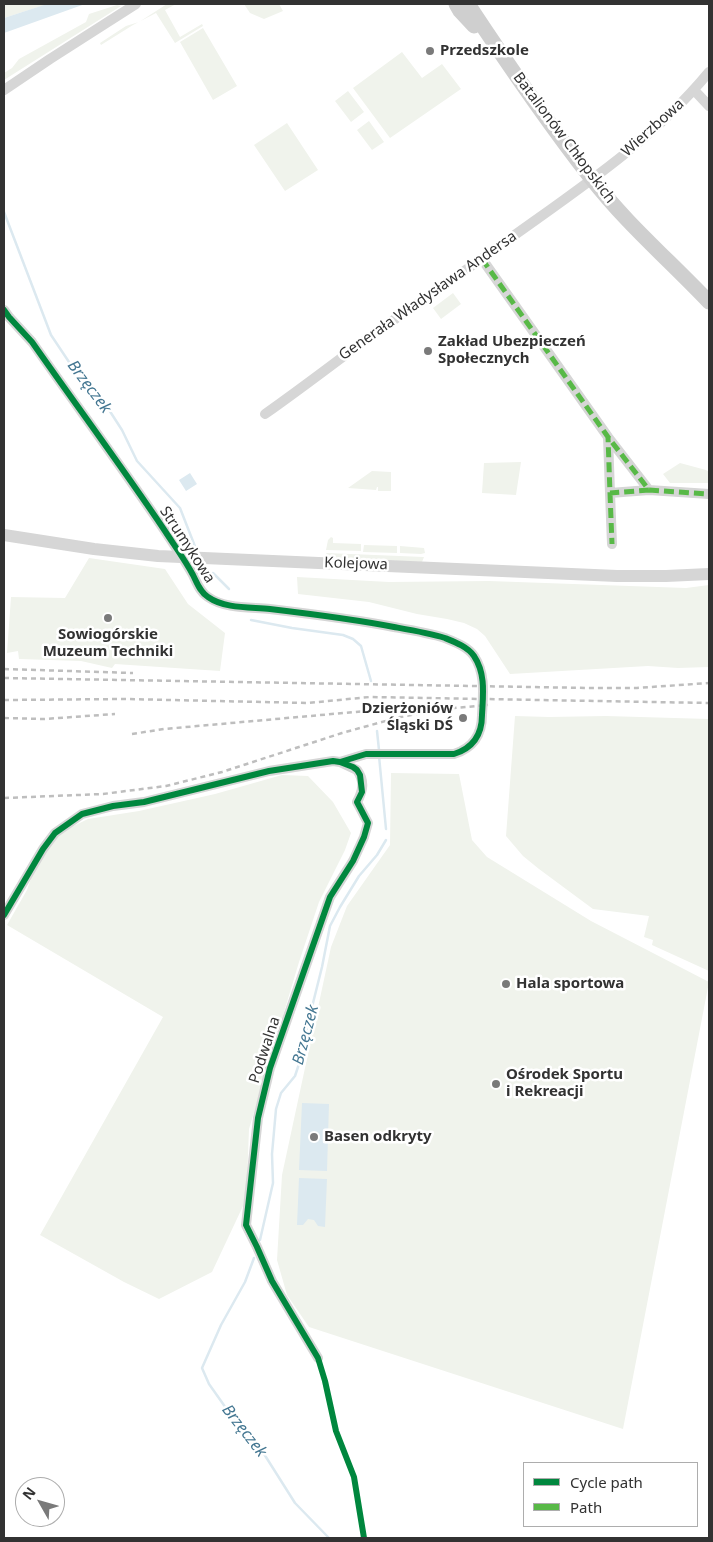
<!DOCTYPE html>
<meta charset="utf-8">
<style>
body{margin:0}
#map{position:relative;width:713px;height:1542px;overflow:hidden;background:#fff;font-family:"Noto Sans",sans-serif}
canvas{display:block}
.frame{position:absolute;inset:0;border:5px solid #323232;pointer-events:none}
.legend{position:absolute;left:523px;top:1462px;width:175px;height:65px;box-sizing:border-box;background:#fff;border:1px solid #adadad;margin:0;padding:6px 9px;list-style:none;font-size:15px;color:#323232}
.legend li{display:flex;align-items:center;gap:10px;height:25px}
.legend b{width:25px;border:1px solid #adadad}
.north{position:absolute;left:15px;top:1477px;width:50px;height:50px;box-sizing:border-box;background:#fff;border:1px solid #adadad;border-radius:50%;rotate:308deg;font-size:14px;font-weight:700;line-height:20px;text-align:center;color:#323232}
.north::after{content:'';display:block;margin:auto;width:18px;height:22px;background:#7a7a7a;clip-path:polygon(50% 0,100% 100%,50% 72%,0 100%)}
</style>
<div id="map">
<canvas width="713" height="1542"></canvas>
<div class="frame"></div>
<ul class="legend">
<li><b style="height:6px;background:#00873e"></b>Cycle path</li>
<li><b style="height:6px;background:#58b947"></b>Path</li>
</ul>
<div class="north">N</div>
</div>
<script>
const context = document.querySelector('canvas').getContext('2d');
context.lineJoin = 'round';
function fill(path, color) { context.fillStyle = color; context.fill(path, 'evenodd'); }
function trace(path, color, width, dash) { context.strokeStyle = color; context.lineWidth = width; context.lineCap = dash ? 'butt' : 'round'; context.setLineDash(dash || []); context.stroke(path); }
function drawText(font, color, halo, rows, align = 'center') {
  context.font = font + ' "Noto Sans",sans-serif'; context.lineWidth = 5; context.setLineDash([]); context.textBaseline = 'middle'; context.strokeStyle = halo; context.fillStyle = color; for (const [text, x, y, turn = 0] of rows) {
    context.save(); context.translate(x, y); context.rotate((+turn || 0) * Math.PI / 180); context.textAlign = isNaN(turn) ? turn : align; if (halo) context.strokeText(text, 0, 0); context.fillText(text, 0, 0); context.restore();
  }
}
fill(new Path2D(`
 M4,4H48L4,18Z
 M167,4H176L165,10L180,37L202,24L203,26L175,43L156,13L133,25L101,45L100,43L126,26L139,22Z
 M244,4H279L283,11L264,19L250,13Z
 M117,5L121,6L4,80V73L12,68L19,59L86,22L89,14Z
 M203,28L237,86L213,100L180,42Z
 M402,52L422,78L442,64L461,89L390,138L353,88Z
 M348,91L364,112L351,122L335,101Z
 M369,121L384,142L372,150L357,130Z
 M287,123L318,170L285,191L254,145Z
 M453,293L461,304L441,319L433,308Z
 M521,462L516,495L482,493L484,463Z
 M680,463L706,470L709,472V483H670L663,474Z
 M372,471L391,472V491H378V487H377L376,490L348,488Z
 M331,537L333,538V543L361,544V551L326,550L328,540Z
 M364,545L397,546V553L363,552Z
 M400,546L424,548L425,553L421,554L400,553Z
 M326,553L424,557L422,562L330,558Z
 M89,558L165,569L188,604L225,633L220,671L115,664L112,668L81,661L19,659L18,651L7,653L11,597L65,598Z
 M297,577L389,582L489,581L686,588L709,585V667L678,668L648,666L510,674L485,636L477,629L464,623L447,619L417,614L369,602L298,594Z
 M515,716L549,717L606,716L709,719V971L652,945L653,940L644,937L649,916L593,909L539,869L523,856L506,836Z
 M391,773L459,774L472,840L487,857L591,921L709,982L623,1429L309,1327L287,1295L277,1260L282,1175L331,947L347,906L390,845Z
 M282,775L308,776L333,802L351,833L345,850L319,902L299,962L249,1129L247,1181L243,1206L212,1272L159,1299L124,1282L40,1235L163,1017L7,925L27,890L38,858L63,831L88,819L139,811L215,794Z`), '#f0f3ec');
fill(new Path2D(`
 M47,4H85L4,33V18Z
 M190,473L197,484L186,491L179,480Z
 M302,1103L329,1104L327,1171L299,1170Z
 M299,1178L327,1179L325,1227L318,1226L314,1220L308,1219L303,1225H297Z`), '#dce9f0');
trace(new Path2D(`
 M4,212L51,335L75,371L100,396L122,430L137,461L180,508L196,549
 M213,573L229,589
 M251,620L292,628L343,635L353,639L361,646L371,681
 M377,731L379,750
 M379,756L386,829
 M260,1240L273,1183L272,1154L276,1109L281,1093L295,1076L306,1043L307,1027L322,967L330,926L340,907L359,876L377,855L386,840
 M254,1258L245,1282L221,1325L202,1368L209,1384L233,1418L259,1446L295,1503L329,1538`), '#dce9f0', 2.5);
trace(new Path2D(`
 M4,90L50,59L136,4
 M694,90L709,106
 M482,259L608,437L649,490L610,493L608,437
 M4,310L9,317L32,342C76,405 122,467 165,531C174,545 185,560 193,575C197,583 200,592 208,597C225,609 250,607 270,609C312,614 353,619 394,627C411,630 429,633 445,638C455,642 468,647 474,656C486,674 483,695 482,715C482,735 473,748 454,754H366L340,762
 M265,414C302,388 337,361 372,335C418,303 464,272 509,239C580,188 653,140 709,72
 M649,490L709,494
 M610,493L612,544
 M4,915L43,849L55,833L82,814L113,806L144,802L269,771L333,761L340,762L357,770C365,781 363,791 357,802L368,823L364,837L353,861L330,897L270,1068L258,1118L246,1225L257,1247L272,1281L318,1358`), '#d6d6d6', 10);
trace(new Path2D(`
 M4,535L94,549L158,556L617,576H666L709,574`), '#d6d6d6', 12);
trace(new Path2D(`
 M456,4L460,11L474,26
 M468,4C507,63 547,122 591,178C626,223 670,261 709,302`), '#cfcfcf', 15);
trace(new Path2D(`
 M4,669L133,673
 M4,678L589,688H637L709,683
 M4,700L125,699L308,703L370,697L709,703
 M4,718L44,719L115,714
 M132,734L164,729L433,705
 M4,798L103,794L166,786L222,772L342,733L400,717L444,709L488,705`), '#bebebe', 2.5, [5, 4]);
trace(new Path2D(`
 M482,259L608,437L649,490L610,493L608,437
 M649,490L709,494
 M610,493L612,544`), '#58b947', 5, [10, 5]);
trace(new Path2D(`
 M4,310L9,317L32,342C76,405 122,467 165,531C174,545 185,560 193,575C197,583 200,592 208,597C225,609 250,607 270,609C312,614 353,619 394,627C411,630 429,633 445,638C455,642 468,647 474,656C486,674 483,695 482,715C482,735 473,748 454,754H366L340,762
 M4,915L43,849L55,833L82,814L113,806L144,802L269,771L333,761L340,762L353,767L357,770L360,775L362,792L357,802L368,823L364,837L353,861L330,897L270,1068L258,1118L246,1225L257,1247L272,1281L318,1358L325,1381L336,1431L354,1477L364,1538`), '#00873e', 6);
for (const [x, y, r, color] of [
 [430,51,5,"#7a7a7a"],
 [428,351,5,"#7a7a7a"],
 [108,618,5,"#7a7a7a"],
 [463,718,5,"#7a7a7a"],
 [506,984,5,"#7a7a7a"],
 [496,1084,5,"#7a7a7a"],
 [314,1137,5,"#7a7a7a"]
]) { const dot = new Path2D(); dot.arc(x, y, r, 0, 2 * Math.PI); context.fillStyle = color; context.fill(dot); trace(dot, '#fff', 2); }
drawText('bold 15px', '#323232', '#fff', [
 ["Przedszkole",440,51],
 ["Zakład Ubezpieczeń",438,342],
 ["Społecznych",438,359],
 ["Sowiogórskie",108,635,"center"],
 ["Muzeum Techniki",108,652,"center"],
 ["Dzierżoniów",453,709,"right"],
 ["Śląski DŚ",453,726,"right"],
 ["Hala sportowa",516,984],
 ["Ośrodek Sportu",506,1075],
 ["i Rekreacji",506,1092],
 ["Basen odkryty",324,1137]
], 'left');
drawText('15px', '#323232', '#fff', [
 ["Wierzbowa",653,128,-42],
 ["Batalionów Chłopskich",564,138,53],
 ["Generała Władysława Andersa",428,296,-35],
 ["Strumykowa",187,545,57],
 ["Kolejowa",356,564,2],
 ["Podwalna",265,1050,-72]
]);
drawText('italic 16px', '#437691', '#fff', [
 ["Brzęczek",89,387,53],
 ["Brzęczek",306,1035,-75],
 ["Brzęczek",244,1431,52]
]);
</script>
